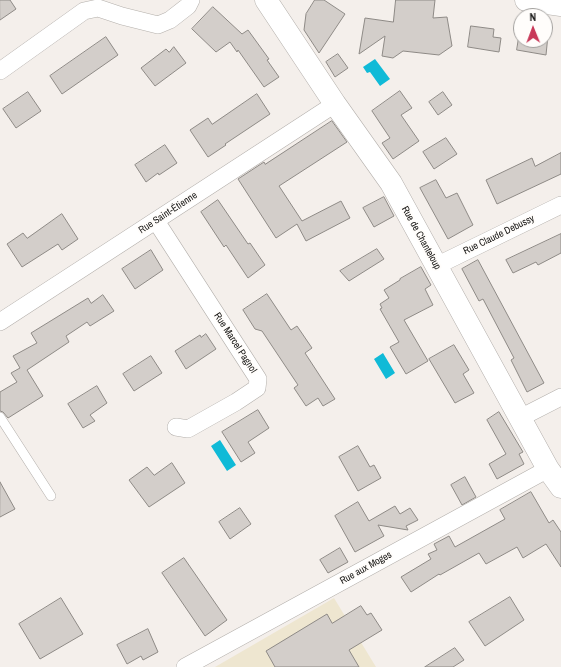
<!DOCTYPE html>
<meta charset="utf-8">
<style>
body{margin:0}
#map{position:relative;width:561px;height:667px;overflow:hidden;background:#f4efeb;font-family:"Archivo Narrow",sans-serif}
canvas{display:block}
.north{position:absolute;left:513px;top:8px;width:40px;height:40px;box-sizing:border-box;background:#fffdfb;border:1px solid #a3a19f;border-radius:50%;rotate:359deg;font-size:11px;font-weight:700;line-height:16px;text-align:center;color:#181715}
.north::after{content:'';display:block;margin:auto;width:14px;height:18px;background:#c83858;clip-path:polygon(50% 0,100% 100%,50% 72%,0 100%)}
</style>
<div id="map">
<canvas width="561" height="667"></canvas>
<div class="north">N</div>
</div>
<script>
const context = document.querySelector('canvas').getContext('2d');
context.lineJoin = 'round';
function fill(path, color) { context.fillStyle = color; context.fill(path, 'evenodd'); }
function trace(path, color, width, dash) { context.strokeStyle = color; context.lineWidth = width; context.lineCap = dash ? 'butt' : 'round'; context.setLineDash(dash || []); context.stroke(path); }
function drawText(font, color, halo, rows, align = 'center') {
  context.font = font + ' "Archivo Narrow",sans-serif'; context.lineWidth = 4; context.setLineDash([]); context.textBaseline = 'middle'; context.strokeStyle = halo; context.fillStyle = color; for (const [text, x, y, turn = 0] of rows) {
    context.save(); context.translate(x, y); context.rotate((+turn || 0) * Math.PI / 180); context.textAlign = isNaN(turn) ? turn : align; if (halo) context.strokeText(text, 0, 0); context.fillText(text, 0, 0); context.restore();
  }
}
fill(new Path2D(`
 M334,598L376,667H215Z`), '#eee6d0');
fill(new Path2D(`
 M375,59L390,79L380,86L370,72L367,73L363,67Z
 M383,353L395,373L386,379L374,359Z
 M220,440L236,465L227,471L211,446Z`), '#10bad7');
const building = new Path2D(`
 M0,0H10L16,9L0,20Z
 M315,0H324L345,14L319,53L304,30L306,14Z
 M396,0H435L433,18L447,17L452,46L439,55L403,51L393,58L382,56L385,36L359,54L365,18L393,22Z
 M213,7L242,34L248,30L269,59L267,60L279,77L264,87L238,50L237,52L230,42L216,52L192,29Z
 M471,26L494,29L493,37L501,38L499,52L468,47Z
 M520,31H521V40H545V35H548L546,55L517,50Z
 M106,37L118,55L62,94L50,76Z
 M174,47L186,63L155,86L141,68L166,49L169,52Z
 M338,54L348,68L335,77L326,62Z
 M400,91L412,108L401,115L419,141L393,159L382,143L390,138L372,111Z
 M28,92L41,111L16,128L3,109Z
 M443,92L452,105L438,115L429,102Z
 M257,94L270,114L225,144L226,145L208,157L190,130L208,118L212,124Z
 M332,121L347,142L279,186L302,221L341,201L350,218L306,241L297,224L276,238L238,179L264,162L265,164Z
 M446,138L457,154L434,169L423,152Z
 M165,145L177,163L159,175L158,173L146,182L135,165Z
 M561,153V174L497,204L486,180L532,158L535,166Z
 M436,180L446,198L457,193L473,225L448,239L420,188Z
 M384,197L394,216L374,227L363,208Z
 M218,200L248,244L250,243L265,265L248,278L226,245L224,247L201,212Z
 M62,214L78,239L62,250L58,244L22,267L7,244L23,233L27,238Z
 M561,234V253L538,265L536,262L513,273L506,260Z
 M377,249L384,259L349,281L340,271Z
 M151,250L163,270L135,289L122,269Z
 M478,260L544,383L527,392L511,360L514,358L483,299L479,301L462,269Z
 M421,267L431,285L425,289L433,305L404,320L428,361L406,374L390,347L399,342L380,309L382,308L380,304L389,298L384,290L400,280V279Z
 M267,294L291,330L297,326L312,348L305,353L335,399L323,406L318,398L306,406L294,388L298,385L262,331L255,329L243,310Z
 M103,295L114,311L90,326L87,322L66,336L69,342L27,370L43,396L8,418L3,412L0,411V392L17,382L11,373L20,368L13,356L37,343L31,333L88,298L91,303Z
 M206,334L216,349L186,369L175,351L200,335L201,337Z
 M454,345L469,370L463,374L474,393L455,403L429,359Z
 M151,356L162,373L134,391L123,374Z
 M97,386L107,403L90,415L95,421L83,428L68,404Z
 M258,410L269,428L248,442L255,453L241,462L222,432Z
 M499,412L523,452L519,454L524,464L497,479L489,464L506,454L487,420Z
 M358,446L370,467L374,465L381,478L358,491L339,457Z
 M172,463L185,483L149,507L129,480L147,467L154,475Z
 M465,477L476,497L462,505L451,485Z
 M0,482L15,509L0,517Z
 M531,492L549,523L553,520L561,532V567L546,544L523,558L517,547L486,564L479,553L440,575L439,574L411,592L401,577L431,559L428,554L437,550L434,544L449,536L455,547L505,519L500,510Z
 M358,502L369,521L395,506L400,514L410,508L418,520L406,526L408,530L378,525L384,536L355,552L335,516Z
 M240,508L251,524L230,539L219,522Z
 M340,548L348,562L328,573L320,560Z
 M184,558L227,620L205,636L162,573Z
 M510,597L524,620L485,646L469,622Z
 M61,598L83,634L40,659L19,624Z
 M361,606L367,615L371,613L382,630L349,650L359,667H275L266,651L327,614L332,623Z
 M148,629L158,652L143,660L141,656L127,664L117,645Z
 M455,648L464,660L453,667H425Z`);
fill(building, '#d3ceca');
trace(building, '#8e8a86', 1);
const lane = new Path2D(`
 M0,417L51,496`);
const street = new Path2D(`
 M0,71L84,11L98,8L122,16L158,25L170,20L188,6L191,0
 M156,221L258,379L257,388L236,402L188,429L176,427
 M436,266L561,205
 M0,322L335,104
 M520,418L561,397
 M185,667L548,469`);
const secondary = new Path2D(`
 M266,0L335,104L391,183L520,418L548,469L561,487
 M526,0L561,5`);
trace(lane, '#b3afab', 10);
trace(street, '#b3afab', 18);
trace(secondary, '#b3afab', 23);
trace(lane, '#fff', 9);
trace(street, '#fff', 17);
trace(secondary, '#fff', 22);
drawText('10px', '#181715', '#fffdfb', [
 ["Rue Saint-Étienne",168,213,-33],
 ["Rue Claude Debussy",499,235,-26],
 ["Rue de Chanteloup",421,238,61],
 ["Rue Marcel Pagnol",235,343,57],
 ["Rue aux Moges",366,568,-29]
]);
</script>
